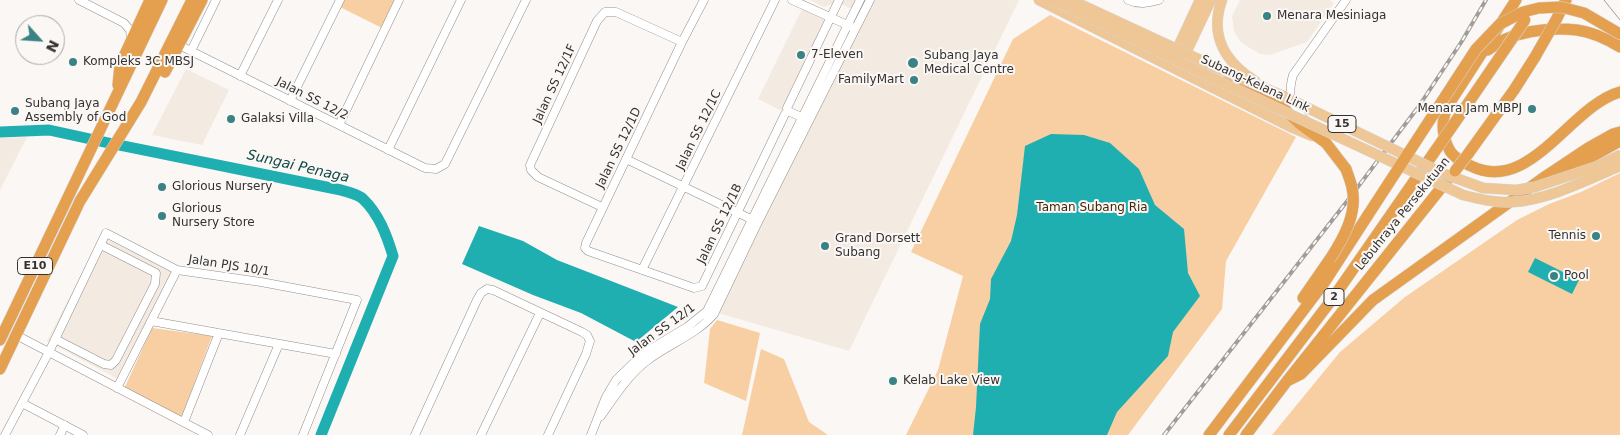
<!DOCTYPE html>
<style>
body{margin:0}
#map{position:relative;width:1620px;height:435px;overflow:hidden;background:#fbf7f4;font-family:"DejaVu Sans",sans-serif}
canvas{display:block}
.north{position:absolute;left:15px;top:15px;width:50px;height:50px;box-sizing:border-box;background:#fbf7f4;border:1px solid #aba8a6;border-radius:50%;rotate:116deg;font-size:14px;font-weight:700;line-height:20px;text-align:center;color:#333231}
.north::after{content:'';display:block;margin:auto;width:18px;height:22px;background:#3a8283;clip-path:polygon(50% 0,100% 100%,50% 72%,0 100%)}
</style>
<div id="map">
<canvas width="1620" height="435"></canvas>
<div class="north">N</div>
</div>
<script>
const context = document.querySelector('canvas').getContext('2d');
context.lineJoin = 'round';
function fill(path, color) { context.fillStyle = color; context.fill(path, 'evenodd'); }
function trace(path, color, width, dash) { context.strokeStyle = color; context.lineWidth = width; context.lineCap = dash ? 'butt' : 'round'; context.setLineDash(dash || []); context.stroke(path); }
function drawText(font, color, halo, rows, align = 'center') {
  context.font = font + ' "DejaVu Sans",sans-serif'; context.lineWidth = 4; context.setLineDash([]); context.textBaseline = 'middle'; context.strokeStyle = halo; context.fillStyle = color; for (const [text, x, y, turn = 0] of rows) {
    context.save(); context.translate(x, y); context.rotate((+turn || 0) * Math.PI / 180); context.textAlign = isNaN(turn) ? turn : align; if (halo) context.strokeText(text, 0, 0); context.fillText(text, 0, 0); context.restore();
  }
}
fill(new Path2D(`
 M810,0H1019L849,351L718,313L865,15L837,2L824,7Z
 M1240,0H1329L1334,3L1307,42L1270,55L1260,54L1248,47L1240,41L1234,31L1232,16Z
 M804,5L829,19L784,112L758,99Z
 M186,69L229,90L202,145L152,135Z
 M27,137L0,190V138Z
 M101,236L172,272L118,379L47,341Z`), '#f3eae1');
fill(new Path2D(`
 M344,0H396L382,28L340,7Z
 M1050,15L1296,137L1226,261L1222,309L1128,435H906L938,370L963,276L911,252L1013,39Z
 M1620,173V435H1272L1340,352L1405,297L1517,220L1549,204L1581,192Z
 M717,320L760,333L746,401L704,383L710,329Z
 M152,328L212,336L181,419L124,389Z
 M761,349L784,359L809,422L828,435H742Z`), '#f8cfa3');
fill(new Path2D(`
 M1051,134L1084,135L1110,143L1139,169L1155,205L1184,229L1188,273L1200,296L1173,332L1168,356L1117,412L1107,435H973L976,407L980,324L990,299L991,279L1011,241L1017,215L1025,146Z
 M479,226L523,241L557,260L678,307L636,342L581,313L533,295L462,264Z
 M1535,258L1579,280L1572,294L1528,272Z`), '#20afb1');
trace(new Path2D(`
 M0,132L49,130L104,142L341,190C347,192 358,194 363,199C379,214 387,236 393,256L321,435`), '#20afb1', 11);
const minor = new Path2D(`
 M79,0L124,23L130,30L131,38
 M704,0L682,42L586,243L585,248L588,251L694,288L702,286L785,114
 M792,0L852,27
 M1128,0C1139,5 1148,3 1159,0
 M179,45L425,168L436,169L445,164L526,0
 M191,51L216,0
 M240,76L278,0
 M290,101L340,0
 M806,119L788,111L787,108L839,0
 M1305,120C1291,104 1287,97 1293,75L1346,0
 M339,125L399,0
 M388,150L461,0
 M626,159L755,221
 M602,207L538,177L531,170L530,165L597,21L605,12H616L682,42
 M642,270L775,0
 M151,321L336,354
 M16,335L208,435
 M55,339L104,364L111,365L116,360L155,284L156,273L101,245
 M117,388L177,270
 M22,403L83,435
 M601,416C615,396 628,375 648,360C669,344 696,335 714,314L758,222L870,0
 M184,422L219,333
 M5,435L49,352L106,233L177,270L261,282L357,300L303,435
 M60,435L65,425
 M240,435L279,344
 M415,435L477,300L481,293L487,289L493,290L582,332L587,335L590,341L586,354L548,435
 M481,435L540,313
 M591,435L606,397L616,380L644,353L687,327L707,311L860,0`);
const major = new Path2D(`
 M1039,0L1293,128L1312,136
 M1222,0C1209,35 1225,62 1255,81
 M1183,56L1179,49V45L1200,0
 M1169,60L1178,59L1184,57L1211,0`);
const highway = new Path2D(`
 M1516,0L1447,107C1441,122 1442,137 1450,151C1455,159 1463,162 1471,166C1530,195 1570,106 1620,92
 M1556,20L1566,0
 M1488,50C1510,31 1549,27 1577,30C1592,32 1607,39 1620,47
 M165,72L202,0
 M1229,78L1275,100L1300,124L1326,143L1346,169
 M118,85L120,65L150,0
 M1458,118L1499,58
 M1468,154L1514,90L1535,57
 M1564,170L1572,168L1620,141
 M1303,298L1330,259
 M0,340L162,0
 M0,369L80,201L141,102L192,0
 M1287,381L1301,374L1373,300L1546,176L1588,148L1613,134L1620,132
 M1209,435L1324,283L1368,215
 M1229,435L1333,298L1433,154
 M1246,435L1287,381L1449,178`);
trace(minor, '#928f8c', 9);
trace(major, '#d6d6d6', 11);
trace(highway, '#d6d6d6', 12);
trace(minor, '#fff', 8);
trace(major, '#efc695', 10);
trace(highway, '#e5a04f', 11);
trace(new Path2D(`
 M1604,0L1620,20`), '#a09d9b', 1);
const rail = new Path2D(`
 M1164,435L1348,200L1419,106L1462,41L1486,0`);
trace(rail, '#a09d9b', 4);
trace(rail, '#fbf7f4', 2, [5.5]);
const majorBridge = new Path2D(`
 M1053,0L1219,81L1463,195C1479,199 1495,203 1513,202C1548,200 1587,180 1620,166
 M1071,0L1222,70L1281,95L1442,173L1483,188L1516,190L1535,187L1598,166L1620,155`);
const highwayBridge = new Path2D(`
 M1535,57L1556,20
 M1499,58L1525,20
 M1433,154L1458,118
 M1455,171L1468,154
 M1368,215L1476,49L1500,24L1523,12L1539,8L1561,7L1584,13L1620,34
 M1330,259C1343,239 1358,213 1352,188C1351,182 1348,175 1346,169`);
trace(majorBridge, '#d6d6d6', 11, []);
trace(highwayBridge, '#d6d6d6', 12, []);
trace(majorBridge, '#efc695', 10);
trace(highwayBridge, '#e5a04f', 11);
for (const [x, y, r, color] of [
 [1267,16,5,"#3a8283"],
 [801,55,5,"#3a8283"],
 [73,62,5,"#3a8283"],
 [913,63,6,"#3a8283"],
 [914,80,5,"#3a8283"],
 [1532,109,5,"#3a8283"],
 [15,111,5,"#3a8283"],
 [231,119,5,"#3a8283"],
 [162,187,5,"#3a8283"],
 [162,216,5,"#3a8283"],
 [1596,236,5,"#3a8283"],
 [825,246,5,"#3a8283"],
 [1554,276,5,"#3a8283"],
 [893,381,5,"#3a8283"]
]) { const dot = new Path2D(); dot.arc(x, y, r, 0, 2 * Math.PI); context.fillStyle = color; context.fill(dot); trace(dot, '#fbf7f4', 2); }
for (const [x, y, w] of [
 [1342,124,28],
 [35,266,35],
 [1334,297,20]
]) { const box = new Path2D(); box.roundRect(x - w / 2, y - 8.5, w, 17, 4); context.fillStyle = '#fbf7f4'; context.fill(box); trace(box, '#333231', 1); }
drawText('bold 11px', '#333231', null, [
 ["15",1342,124],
 ["E10",35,266],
 ["2",1334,297]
]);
drawText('12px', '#333231', '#fbf7f4', [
 ["Menara Mesiniaga",1277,16],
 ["7-Eleven",811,55],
 ["Subang Jaya",924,56],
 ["Medical Centre",924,70],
 ["Kompleks 3C MBSJ",83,62],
 ["FamilyMart",904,80,"right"],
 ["Subang Jaya",25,104],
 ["Assembly of God",25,118],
 ["Menara Jam MBPJ",1522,109,"right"],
 ["Galaksi Villa",241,119],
 ["Glorious Nursery",172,187],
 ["Glorious",172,209],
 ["Nursery Store",172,223],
 ["Tennis",1586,236,"right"],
 ["Grand Dorsett",835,239],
 ["Subang",835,253],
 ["Pool",1564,276],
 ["Kelab Lake View",903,381]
], 'left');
drawText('12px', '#333231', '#fbf7f4', [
 ["Jalan SS 12/1F",555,84,-65],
 ["Subang-Kelana Link",1255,84,25],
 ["Jalan SS 12/2",312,99,27],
 ["Jalan SS 12/1C",699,130,-64],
 ["Jalan SS 12/1D",619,148,-64],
 ["Lebuhraya Persekutuan",1403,214,-51],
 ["Jalan SS 12/1B",720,224,-64],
 ["Jalan PJS 10/1",229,266,9],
 ["Jalan SS 12/1",662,330,-36]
]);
drawText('12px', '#402809', '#fbf7f4', [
 ["Taman Subang Ria",1092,208]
]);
drawText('italic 14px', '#104a4a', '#fbf7f4', [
 ["Sungai Penaga",298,167,13]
]);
</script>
